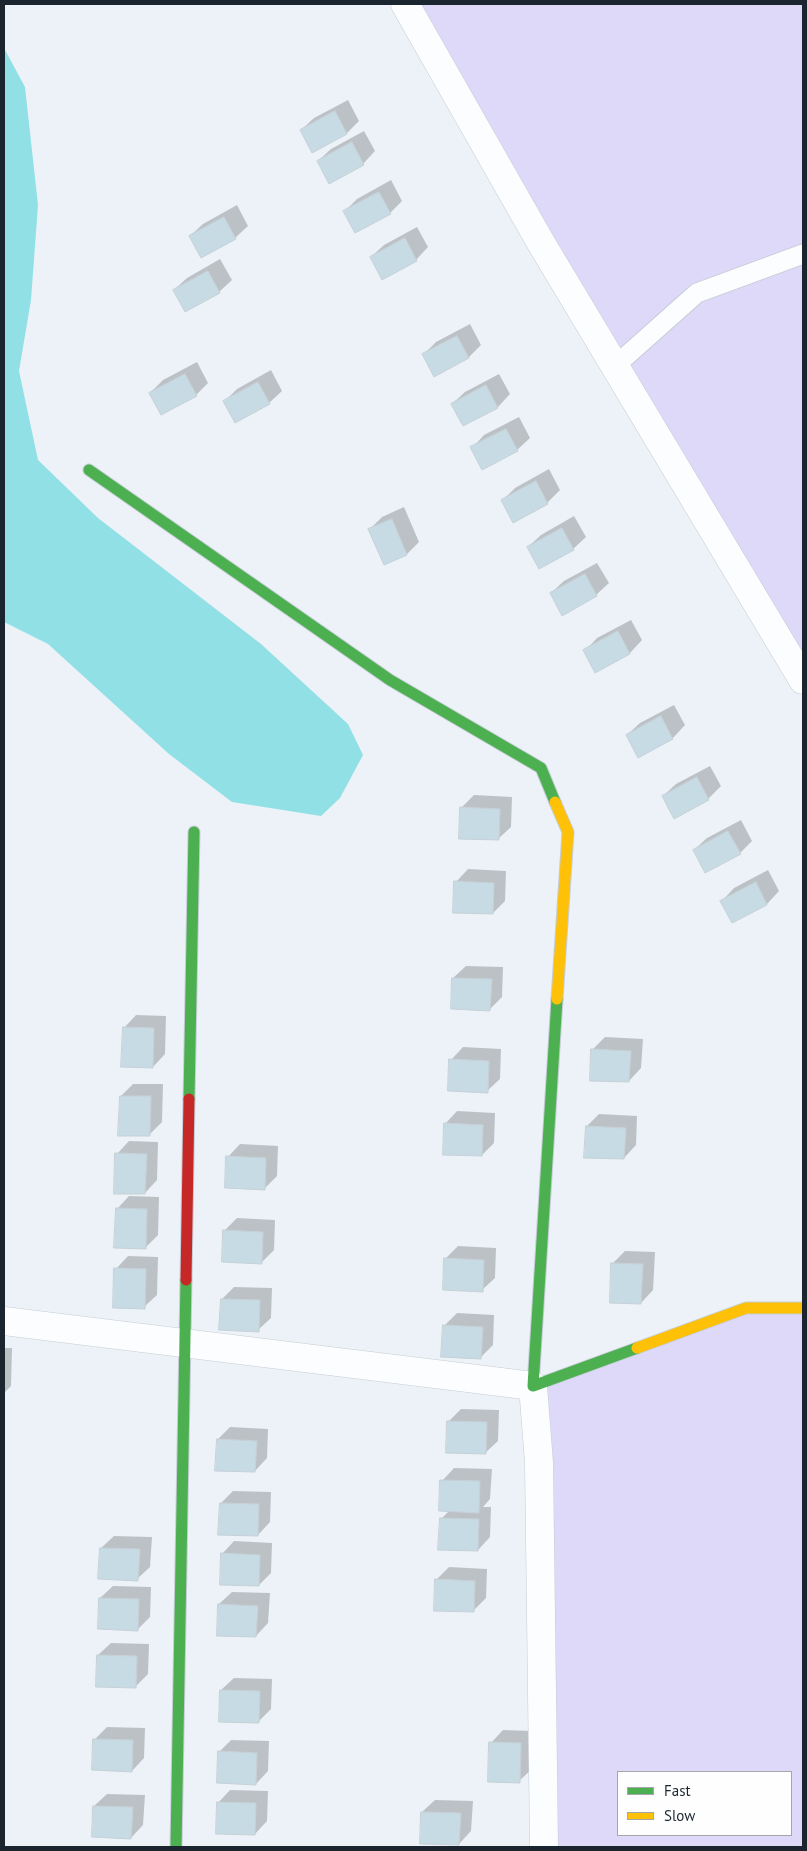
<!DOCTYPE html>
<style>
body{margin:0}
#map{position:relative;width:807px;height:1851px;overflow:hidden;background:#ecf2f8;font-family:"PT Sans",sans-serif}
canvas{display:block}
.frame{position:absolute;inset:0;border:5px solid #1b252f;pointer-events:none}
.legend{position:absolute;left:617px;top:1771px;width:175px;height:65px;box-sizing:border-box;background:#fefefe;border:1px solid #a3a7ab;margin:0;padding:6px 9px;list-style:none;font-size:15px;color:#1b252f}
.legend li{display:flex;align-items:center;gap:10px;height:25px}
.legend b{width:25px;border:1px solid #a3a7ab}
</style>
<div id="map">
<canvas width="807" height="1851"></canvas>
<div class="frame"></div>
<ul class="legend">
<li><b style="height:6px;background:#4caf50"></b>Fast</li>
<li><b style="height:6px;background:#ffc107"></b>Slow</li>
</ul>
</div>
<script>
const context = document.querySelector('canvas').getContext('2d');
context.lineJoin = 'round';
function fill(path, color) { context.fillStyle = color; context.fill(path, 'evenodd'); }
function trace(path, color, width, dash) { context.strokeStyle = color; context.lineWidth = width; context.lineCap = dash ? 'butt' : 'round'; context.setLineDash(dash || []); context.stroke(path); }
fill(new Path2D(`
 M406,4H803V680Z
 M746,1308H803V1847H544L533,1386ZM618,1772H791V1835H618Z`), '#ded8f9');
fill(new Path2D(`
 M4,48L25,87L38,205L31,300L19,371L38,460L98,518L261,644L348,724L363,755L340,798L321,816L232,802L169,754L48,644L4,622Z`), '#91e0e5');
fill(new Path2D(`
 M348,100L359,121L347,133L312,151L301,130L314,118Z
 M364,131L375,151L363,164L318,161L331,149Z
 M391,180L402,201L390,213L345,211L357,199Z
 M237,205L248,226L235,238L190,236L203,224Z
 M417,227L428,247L416,260L371,257L384,245Z
 M220,259L232,280L219,292L174,290L187,278Z
 M470,324L481,345L469,357L434,376L423,355L436,342Z
 M197,362L208,383L196,395L150,393L163,380Z
 M271,370L282,391L269,403L225,401L237,389Z
 M499,374L510,394L498,407L463,425L452,404L465,392Z
 M519,417L530,438L517,450L472,448L484,435Z
 M549,469L560,490L547,503L514,521L503,500L515,488Z
 M404,507L419,542L407,554L370,529L382,517Z
 M574,516L586,537L573,549L528,547L541,535Z
 M597,563L609,583L596,595L551,593L564,581Z
 M631,620L642,640L630,653L596,671L585,651L597,638Z
 M674,705L685,725L673,738L638,756L627,735L640,723Z
 M710,766L721,786L708,799L675,817L663,796L676,784Z
 M474,795L512,797L511,827L498,839L461,808Z
 M741,820L752,841L740,853L694,850L707,838Z
 M468,869L506,871L505,901L493,913L456,882Z
 M768,870L779,891L767,904L733,922L722,901L734,888Z
 M466,966L503,967L502,997L490,1009L453,978Z
 M136,1015L166,1016L165,1054L153,1067L124,1028Z
 M605,1037L643,1039L641,1068L629,1081L592,1050Z
 M463,1047L501,1049L500,1079L487,1091L451,1060Z
 M133,1084H163L162,1122L149,1135L121,1096Z
 M457,1111L495,1113L494,1143L482,1155L445,1124Z
 M599,1114L637,1116L636,1145L624,1158L587,1126Z
 M129,1141L158,1142L157,1180L145,1193L117,1154Z
 M240,1144L278,1146L277,1176L265,1188L228,1157Z
 M129,1196L159,1197L158,1235L145,1248L117,1209Z
 M237,1218L275,1220L274,1250L261,1263L224,1231Z
 M458,1246L496,1248L495,1278L482,1290L445,1259Z
 M625,1251L655,1252L653,1290L641,1303L612,1264Z
 M128,1256L158,1257L157,1295L144,1307L116,1269Z
 M234,1287L272,1288L271,1318L258,1330L222,1299Z
 M457,1313L494,1315L493,1345L481,1357L444,1326Z
 M4,1348H12L11,1386L4,1393Z
 M461,1409L499,1410L498,1441L485,1453L448,1422Z
 M230,1427L268,1429L267,1458L255,1471L218,1439Z
 M454,1468L492,1469L490,1499L483,1507H491L490,1537L478,1550L441,1519L449,1511L442,1481Z
 M233,1491L271,1492L270,1522L258,1535L221,1503Z
 M114,1536L152,1537L150,1567L137,1579L101,1548Z
 M234,1541L272,1543L271,1573L259,1585L222,1554Z
 M449,1567L487,1569L486,1598L473,1611L437,1579Z
 M113,1586L151,1587L150,1617L137,1630L100,1598Z
 M232,1592L270,1593L268,1623L256,1636L219,1604Z
 M111,1643L149,1644L148,1674L135,1687L98,1655Z
 M234,1678L272,1679L271,1709L258,1722L221,1690Z
 M107,1727L145,1728L144,1758L132,1771L95,1739Z
 M503,1730L533,1731L532,1769L519,1781L491,1743Z
 M231,1740L269,1741L268,1771L256,1784L219,1752Z
 M230,1790L268,1791L267,1821L255,1834L218,1803Z
 M107,1794L145,1795L143,1825L131,1838L94,1806Z
 M435,1800L473,1801L471,1831L459,1844L422,1812Z`), '#0003');
const building = new Path2D(`
 M335,111L347,134L312,153L300,130Z
 M352,142L364,165L329,184L317,161Z
 M379,192L391,214L355,233L343,211Z
 M224,217L236,239L201,258L189,236Z
 M405,238L417,261L382,280L370,257Z
 M208,271L220,293L185,312L173,290Z
 M457,336L469,358L434,377L422,354Z
 M185,374L197,396L161,415L149,393Z
 M258,382L270,404L235,423L223,401Z
 M486,385L498,408L463,426L451,404Z
 M506,429L518,451L482,470L470,447Z
 M536,481L548,504L513,523L501,500Z
 M392,519L407,555L384,565L368,529Z
 M562,528L574,550L539,569L527,547Z
 M585,574L597,596L562,616L550,593Z
 M618,631L630,654L595,673L583,650Z
 M661,716L673,739L638,758L626,735Z
 M697,777L709,800L674,819L662,796Z
 M460,807L500,809L499,840L459,839Z
 M728,831L741,854L705,873L693,850Z
 M454,881L494,883L493,914L453,913Z
 M756,882L767,905L732,923L720,901Z
 M452,978L492,979L490,1011L451,1009Z
 M123,1027L154,1028L153,1068L121,1067Z
 M591,1049L631,1051L629,1082L590,1081Z
 M449,1059L489,1061L488,1093L448,1091Z
 M120,1096H151L150,1136H118Z
 M444,1123L483,1125L482,1156L443,1155Z
 M586,1126L626,1128L624,1159L584,1158Z
 M115,1153L147,1154L145,1194H114Z
 M226,1156L266,1158L265,1190L225,1188Z
 M116,1208L147,1209L146,1249L114,1248Z
 M223,1230L263,1232L262,1264L222,1262Z
 M444,1258L484,1260L483,1292L443,1290Z
 M611,1263L643,1264L641,1304L610,1303Z
 M114,1268L146,1269L145,1309L113,1308Z
 M221,1299L260,1300L259,1332L219,1330Z
 M443,1325L483,1327L481,1359L441,1357Z
 M447,1421L487,1422L486,1454L446,1453Z
 M217,1439L257,1441L255,1472L215,1471Z
 M440,1480L480,1481L479,1513L439,1511Z
 M220,1503L259,1504L258,1536L218,1535Z
 M440,1518L479,1519L478,1551L438,1550Z
 M100,1548L140,1549L138,1581L98,1579Z
 M221,1553L260,1555L259,1586L220,1585Z
 M435,1579L475,1581L474,1612L434,1611Z
 M99,1598L139,1599L138,1631L98,1629Z
 M218,1604L258,1606L256,1637L217,1636Z
 M97,1655L137,1656L136,1688L96,1687Z
 M220,1690L260,1691L259,1723L219,1722Z
 M93,1739L133,1740L132,1772L92,1770Z
 M489,1742L521,1743L520,1783L488,1782Z
 M218,1751L257,1753L256,1785L217,1783Z
 M217,1802L256,1803L255,1835L216,1834Z
 M93,1806L133,1807L131,1839L92,1837Z
 M421,1812L461,1813L459,1845L420,1844Z`);
fill(building, '#c6dbe4');
trace(building, '#c6d0d6', 1);
const lane = new Path2D(`
 M615,366L697,293L803,254`);
const street = new Path2D(`
 M405,4L541,243L803,680
 M4,1321L533,1386L539,1463L544,1847`);
const fast = new Path2D(`
 M89,470L390,680L541,768L555,802
 M557,999L533,1386L637,1348
 M189,1099L194,832
 M176,1847L186,1280`);
const slow = new Path2D(`
 M555,802L568,832L557,999
 M637,1348L746,1308H803`);
const jam = new Path2D(`
 M186,1280L189,1099`);
trace(lane, '#c5cdd5', 21);
trace(street, '#c5cdd5', 29);
trace(fast, '#c5cdd5', 13);
trace(slow, '#c5cdd5', 13);
trace(jam, '#c5cdd5', 13);
trace(lane, '#fcfdfe', 19);
trace(street, '#fcfdfe', 28);
trace(fast, '#4caf50', 11);
trace(slow, '#ffc107', 11);
trace(jam, '#c62828', 11);
</script>
